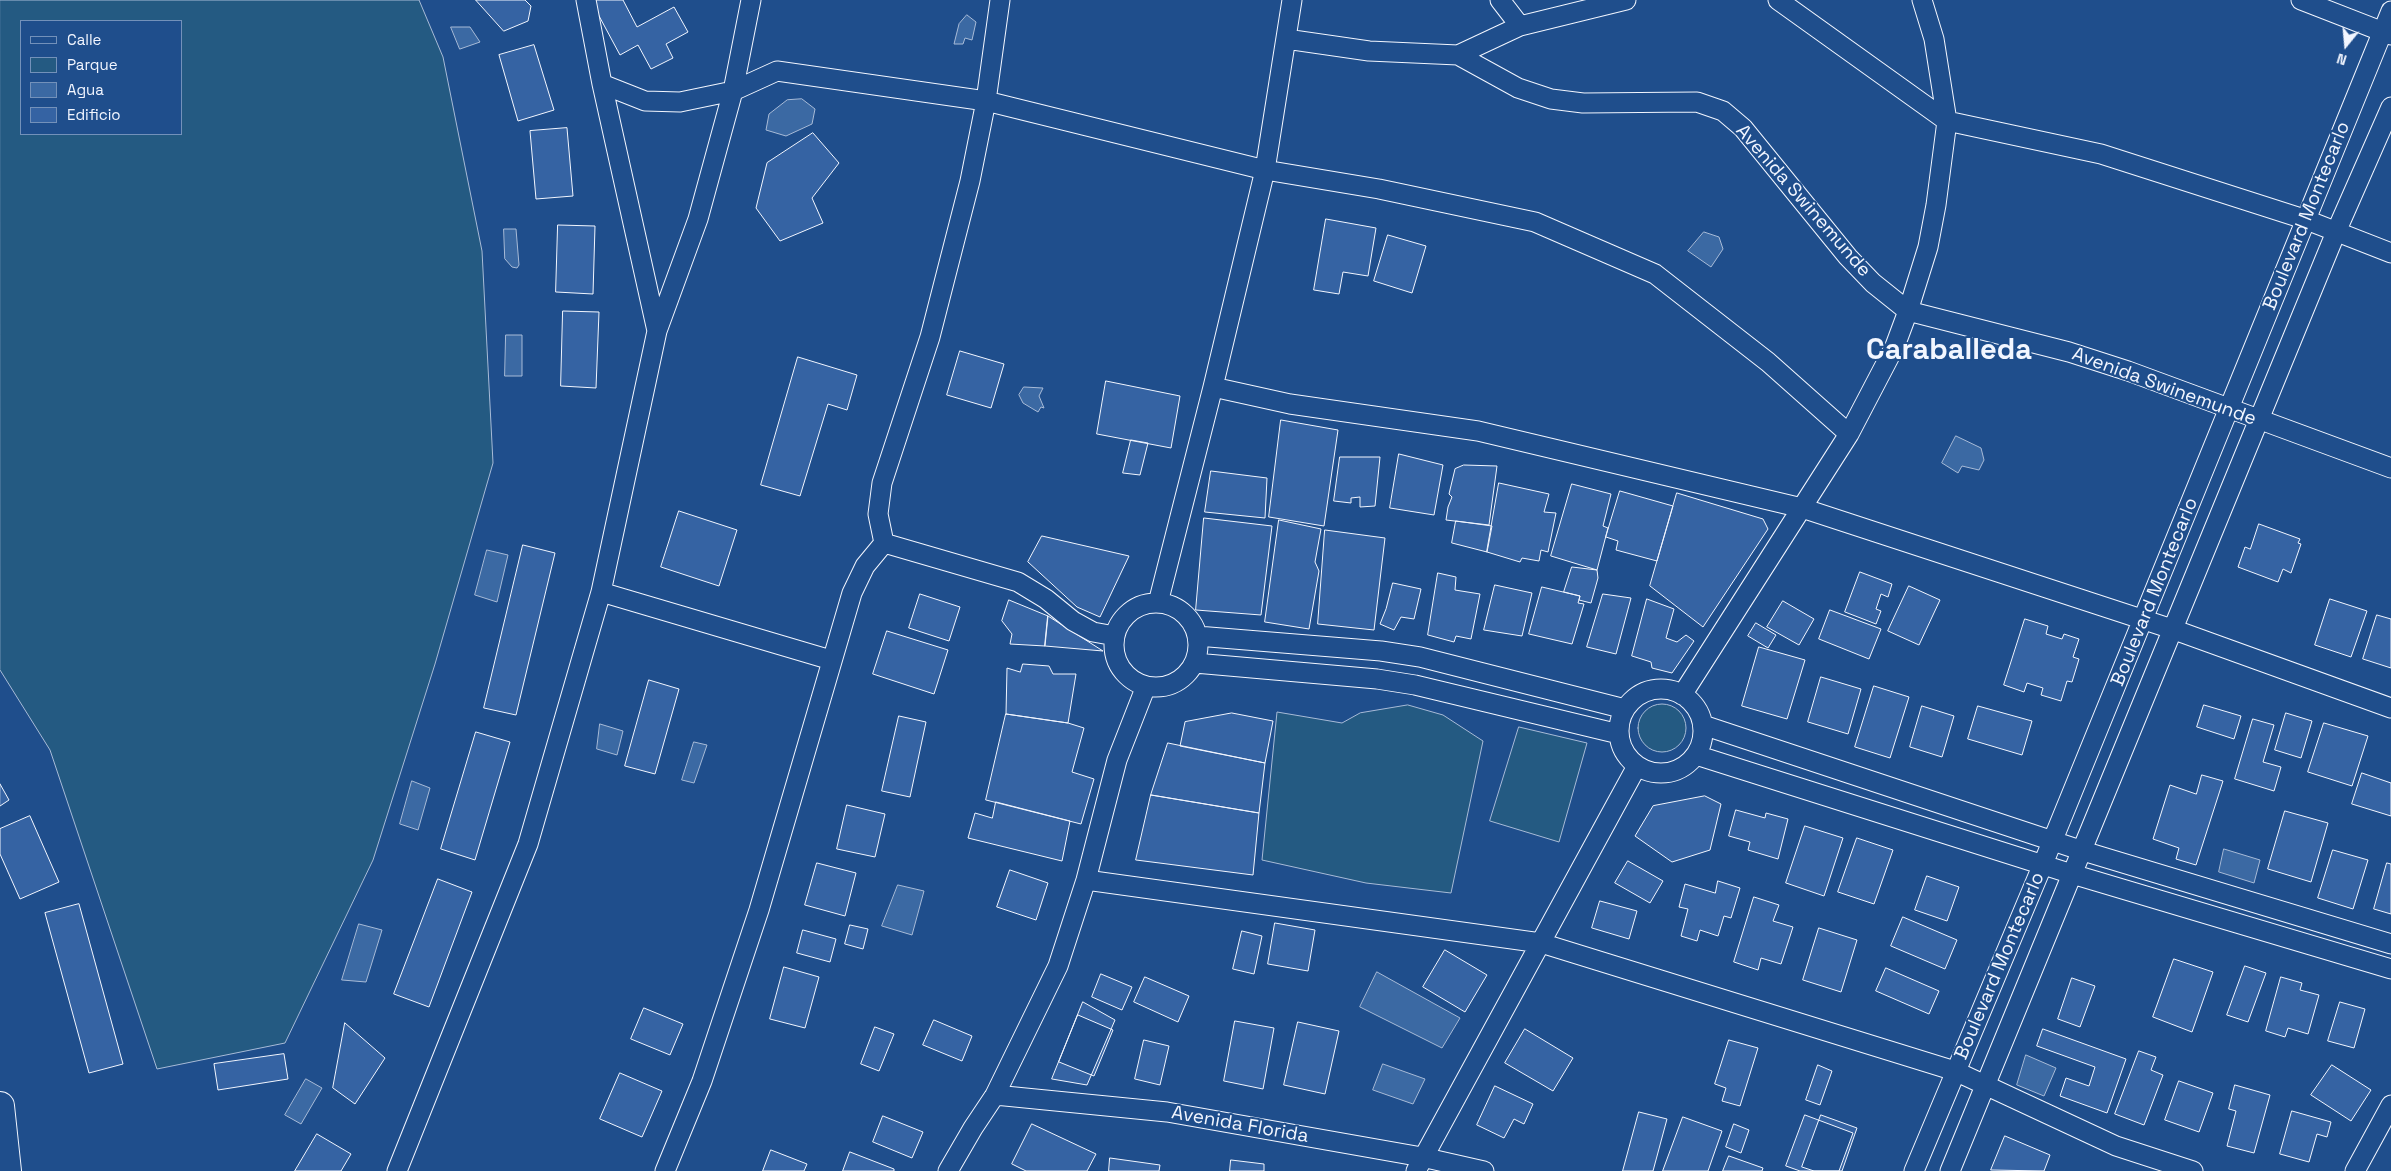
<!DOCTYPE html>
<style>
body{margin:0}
#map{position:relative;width:2391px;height:1171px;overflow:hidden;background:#1f4e8c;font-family:"Space Grotesk",sans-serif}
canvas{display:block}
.legend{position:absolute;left:20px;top:20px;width:162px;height:115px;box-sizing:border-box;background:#1f4e8c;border:1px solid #7391ba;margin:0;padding:6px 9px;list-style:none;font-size:15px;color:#f2f6ff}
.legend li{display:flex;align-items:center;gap:10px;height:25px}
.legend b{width:25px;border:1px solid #7391ba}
.north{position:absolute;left:2321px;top:20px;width:50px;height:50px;-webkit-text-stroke:4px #1f4e8c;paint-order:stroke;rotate:197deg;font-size:14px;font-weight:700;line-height:20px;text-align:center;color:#f2f6ff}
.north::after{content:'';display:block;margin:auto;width:18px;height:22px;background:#f2f6ff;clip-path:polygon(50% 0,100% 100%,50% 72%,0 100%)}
</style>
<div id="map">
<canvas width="2391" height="1171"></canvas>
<ul class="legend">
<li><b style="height:6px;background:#1f4e8c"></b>Calle</li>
<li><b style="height:14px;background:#245a82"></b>Parque</li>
<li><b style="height:14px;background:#3b69a3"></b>Agua</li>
<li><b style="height:14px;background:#3563a3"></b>Edificio</li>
</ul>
<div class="north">N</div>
</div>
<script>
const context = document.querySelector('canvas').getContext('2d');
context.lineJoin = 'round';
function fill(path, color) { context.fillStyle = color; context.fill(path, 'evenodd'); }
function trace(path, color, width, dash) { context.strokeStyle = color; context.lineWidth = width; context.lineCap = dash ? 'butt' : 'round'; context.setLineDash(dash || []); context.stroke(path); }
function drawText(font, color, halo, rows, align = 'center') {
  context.font = font + ' "Space Grotesk",sans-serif'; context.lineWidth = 4; context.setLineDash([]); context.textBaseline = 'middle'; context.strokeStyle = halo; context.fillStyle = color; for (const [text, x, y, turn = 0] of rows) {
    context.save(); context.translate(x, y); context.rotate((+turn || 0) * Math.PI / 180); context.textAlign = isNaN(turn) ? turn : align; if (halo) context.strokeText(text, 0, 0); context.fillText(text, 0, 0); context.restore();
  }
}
const green = new Path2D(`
 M0,0H419L443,57L482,251L493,463L435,664L373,860L285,1043L157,1069L50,750L0,670ZM21,21H181V134H21Z
 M1638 728a24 24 0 1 1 48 0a24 24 0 1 1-48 0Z
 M1408,705L1443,715L1483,741L1451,893L1366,883L1262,860L1277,712L1342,723L1360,713Z
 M1519,727L1587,743L1559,842L1490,821Z`);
fill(green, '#245a82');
trace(green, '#a8bbd7', 1);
const water = new Path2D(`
 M967,15L976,22L972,40L965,38L963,44H954L959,24Z
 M451,27H470L480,42L460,49Z
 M802,99L815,109L812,124L786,136L766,130L769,114L787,100Z
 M504,229H516L519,265L517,268L512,267L505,259Z
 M1704,232L1719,237L1723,249L1711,267L1688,251Z
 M506,335H522V376H505Z
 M1024,387L1043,388L1039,396L1044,408L1041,407L1038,412L1023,403L1019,395Z
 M1956,436L1981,448L1984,460L1979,470L1962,466L1958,473L1942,463Z
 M487,550L508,555L497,602L475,595Z
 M600,724L623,731L617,755L597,749Z
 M694,742L707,745L694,783L682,780Z
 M412,781L430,788L418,830L400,824Z
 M2224,849L2260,860L2254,883L2219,872Z
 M898,885L924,891L912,935L882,926Z
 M359,924L382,930L366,982L342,980Z
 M1377,972L1460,1018L1442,1048L1360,1007Z
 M2026,1055L2056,1068L2044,1096L2017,1085Z
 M1383,1064L1425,1079L1413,1104L1373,1090Z
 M306,1079L322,1088L301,1124L285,1115Z`);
fill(water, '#3b69a3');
trace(water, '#a8bbd7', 1);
const building = new Path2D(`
 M476,0H525L531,6L528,21L504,31Z
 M593,0H623L637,27L674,7L688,32L666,44L673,58L651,69L638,45L620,55L591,1Z
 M534,45L554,110L518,121L499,55Z
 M567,128L573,196L536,199L530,131Z
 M813,133L839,163L812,198L823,223L780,241L756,208L767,163Z
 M1326,219L1376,228L1368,276L1343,272L1339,294L1314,290Z
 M558,225L595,226L593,294L556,292Z
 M1388,235L1426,246L1412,293L1374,281Z
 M563,311L599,312L596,388L561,386Z
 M960,351L1004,364L991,408L947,395Z
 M798,357L857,375L847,410L828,404L800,496L761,485Z
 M1106,381L1180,396L1171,448L1097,434Z
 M1281,420L1338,430L1324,526L1269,517Z
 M1131,440L1148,443L1140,475L1123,473Z
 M1399,454L1443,465L1434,515L1390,508Z
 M1340,457H1380L1375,506L1360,507V497L1351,498V503L1334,501Z
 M1464,465L1497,466L1489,525L1446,520L1448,507L1452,497L1449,494L1455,469Z
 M1211,471L1267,478L1265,518L1205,512Z
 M1499,483L1549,494L1544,512L1556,513L1548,552L1541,550L1539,561L1522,558L1520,562L1487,552Z
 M1572,484L1611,494L1603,526L1608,528L1597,570L1551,556Z
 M1620,491L1673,506L1657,561L1616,550L1618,541L1606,537Z
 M1677,493L1763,519L1768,529L1703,627L1650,586Z
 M679,511L737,530L719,586L661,567Z
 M1204,518L1272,526L1261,615L1196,610Z
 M1279,520L1321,529L1315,562L1319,571L1309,629L1265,622Z
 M1456,521L1492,526L1487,552L1452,543Z
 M2259,524L2300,539L2298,543L2301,544L2291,573L2283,569L2278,582L2238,567L2245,547L2250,549Z
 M1325,530L1385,538L1374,630L1318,624Z
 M1042,536L1129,556L1100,617L1077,607L1028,562Z
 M523,545L555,553L516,715L484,708Z
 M1572,567L1597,570L1598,578L1591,603L1579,600L1580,596L1564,592Z
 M1860,572L1892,584L1888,597L1881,594L1876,609L1881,611L1876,624L1845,612Z
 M1438,573L1456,577L1455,590L1480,594L1471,639L1456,636L1454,642L1428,635Z
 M1393,583L1421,589L1414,619L1401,617L1394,630L1380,624L1386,609Z
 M1495,585L1532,593L1522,636L1484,630Z
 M1909,586L1940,600L1919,645L1888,631Z
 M1542,587L1580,596L1578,603L1584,604L1572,644L1529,634Z
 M920,594L960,607L949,641L909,628Z
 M1603,594L1631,598L1616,654L1587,647Z
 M1647,599L1674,609L1666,638L1677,642L1686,635L1694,641L1672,673L1652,668L1651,662L1632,656Z
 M2330,599L2367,611L2351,657L2315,645Z
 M1009,600L1048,616L1045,646L1010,644L1012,634L1002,621Z
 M1783,601L1814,619L1799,645L1767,627Z
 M1830,610L1881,629L1869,659L1819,639Z
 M2377,615L2391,619V668L2363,659Z
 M1048,616L1103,651L1045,646Z
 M2025,619L2048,626L2046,634L2062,639L2064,634L2079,639L2073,657L2079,659L2072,682L2067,681L2061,701L2041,695L2043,688L2027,683L2024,692L2004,685Z
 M1756,623L1776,635L1768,648L1748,636Z
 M887,631L948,650L934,694L873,674Z
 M1759,647L1805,660L1787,719L1742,706Z
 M1023,664L1049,666L1053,674H1076L1068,723L1006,714L1007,668L1020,672Z
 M1821,677L1861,689L1848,734L1808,722Z
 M649,680L679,689L655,774L625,766Z
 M1874,686L1909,697L1890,758L1855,747Z
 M2204,705L2241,716L2234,739L2197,727Z
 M1922,706L1954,716L1942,757L1910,747Z
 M1978,706L2032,721L2022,755L1968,739Z
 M1232,713L1273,721L1265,763L1180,746L1185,722Z
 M2286,713L2312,721L2301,758L2275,750Z
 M1006,714L1068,723L1084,728L1072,772L1094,779L1081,824L986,800Z
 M899,716L926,722L910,797L882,791Z
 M2253,719L2274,725L2263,762L2281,767L2274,791L2235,779Z
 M2324,723L2368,736L2352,786L2308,772Z
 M476,732L510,742L475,860L441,849Z
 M1168,743L1265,763L1259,813L1151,795Z
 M2362,773L2391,783V816L2352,804Z
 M2202,775L2223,781L2196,865L2176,859L2179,848L2153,839L2170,785L2196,794Z
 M0,784L9,800L0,806Z
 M1151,795L1259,813L1253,875L1136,860Z
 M1705,796L1721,804L1710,850L1672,862L1635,836L1653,806Z
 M996,802L1070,821L1062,861L968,838L975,813L992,818Z
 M847,805L885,814L875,857L837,849Z
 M1736,810L1765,818L1766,813L1788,819L1778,859L1748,850L1750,842L1729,836Z
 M2285,811L2328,823L2311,882L2268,869Z
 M30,816L59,882L20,899L0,854V829Z
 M1805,826L1843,838L1824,896L1786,883Z
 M1857,838L1893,850L1874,904L1838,892Z
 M2333,850L2368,860L2353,909L2318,898Z
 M1628,861L1663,881L1650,903L1615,883Z
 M817,863L856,873L845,916L805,905Z
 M2387,863L2391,864V914L2374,909Z
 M1010,870L1048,883L1036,920L997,907Z
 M1927,876L1959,887L1947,921L1915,910Z
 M438,879L472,892L429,1007L394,994Z
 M1718,881L1740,888L1731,918L1724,916L1718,936L1700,930L1697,941L1681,936L1688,909L1679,907L1685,884L1715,893Z
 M1754,897L1779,905L1773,921L1793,927L1781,964L1761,958L1758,970L1734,962Z
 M1600,901L1637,911L1629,939L1592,928Z
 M79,904L123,1064L89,1073L45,913Z
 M1903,917L1957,940L1945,969L1891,946Z
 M1275,923L1315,930L1308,971L1268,964Z
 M850,925L868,929L863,949L845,944Z
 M1819,928L1857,940L1841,992L1803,980Z
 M803,930L836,939L830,962L797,953Z
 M1242,931L1262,936L1254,974L1233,969Z
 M1445,950L1487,975L1465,1012L1423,987Z
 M2174,959L2213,972L2192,1032L2153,1017Z
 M2245,966L2266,973L2248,1022L2227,1015Z
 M784,967L819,977L805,1028L770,1019Z
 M1886,968L1939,991L1929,1014L1876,991Z
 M1101,974L1132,987L1122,1010L1092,997Z
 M1145,977L1189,996L1178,1022L1134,1002Z
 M2281,977L2302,983L2300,990L2319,995L2308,1034L2288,1028L2285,1037L2266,1031Z
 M2072,978L2095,986L2080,1027L2058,1019Z
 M1083,1002L1115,1020L1087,1085L1052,1079Z
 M2340,1002L2365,1009L2354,1048L2328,1041Z
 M644,1008L683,1024L670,1055L631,1039Z
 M1078,1015L1113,1030L1094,1076L1059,1062Z
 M934,1020L972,1036L962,1061L923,1045Z
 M1235,1021L1274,1028L1263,1089L1224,1081Z
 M1298,1022L1339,1031L1325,1094L1284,1085Z
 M345,1023L385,1058L355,1104L333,1088Z
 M875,1027L894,1034L879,1071L861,1064Z
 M1525,1029L1573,1058L1553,1091L1505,1063Z
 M2043,1029L2126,1059L2107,1113L2060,1096L2066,1078L2089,1086L2095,1067L2037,1046Z
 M1144,1040L1169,1046L1160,1085L1135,1079Z
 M1729,1040L1758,1048L1740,1106L1722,1101L1726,1088L1715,1084Z
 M2139,1051L2156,1057L2151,1070L2163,1075L2144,1125L2115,1114Z
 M284,1054L288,1079L218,1090L214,1064Z
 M1818,1065L1832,1071L1820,1105L1806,1100Z
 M2332,1065L2371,1090L2351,1121L2311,1095Z
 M620,1073L662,1091L642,1137L600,1119Z
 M2179,1081L2213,1093L2199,1132L2165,1120Z
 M2235,1085L2270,1095L2254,1153L2227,1146L2236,1111L2229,1109Z
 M1495,1086L1533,1104L1524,1124L1514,1119L1504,1138L1477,1125Z
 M2292,1111L2331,1122L2327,1137L2317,1134L2309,1162L2280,1154Z
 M1639,1112L1667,1119L1653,1171H1623Z
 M1805,1115L1853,1133L1839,1171H1800L1786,1166Z
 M1821,1115L1857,1128L1842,1171H1814L1802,1167Z
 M883,1116L923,1132L912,1158L873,1142Z
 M1683,1117L1722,1131L1708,1171H1663Z
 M1032,1124L1096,1154L1087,1171H1026L1012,1164Z
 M1734,1124L1749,1130L1741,1153L1726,1147Z
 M317,1134L351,1154L341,1171H295Z
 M2005,1136L2050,1155L2044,1171L1991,1170Z
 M771,1150L807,1164L804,1171H763Z
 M850,1152L894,1169V1171H843Z
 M1729,1156L1763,1168L1762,1171H1723Z
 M1110,1158L1160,1165L1159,1171H1109Z
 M1231,1160L1264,1164V1171H1230Z`);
fill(building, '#3563a3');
trace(building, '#f2f6ff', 1);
const street = new Path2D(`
 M586,0L602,84L657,331
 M1500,0L1520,26
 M1778,0L1947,121L2101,154L2304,219L2391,253
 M2301,0L2391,35
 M1286,39L1369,51L1458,55L1518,88L1551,99L1583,103L1697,102L1723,111L1743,128L1848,257L1873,283L1908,311L2069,352L2128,371L2391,468
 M1458,55L1520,26L1626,0
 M602,84L645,101L680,102L733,91L777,71L986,101L1265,170L1379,189L1535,222L1655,274L1768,362L1849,434
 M1213,387L1290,404L1478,431L1802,508L2172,629L2391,708
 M884,543L1018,582L1046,599L1073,621L1093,632L1115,636
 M601,592L831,660
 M1158,603L1213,387L1265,170L1292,0
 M1114 645a42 42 0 1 1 84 0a42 42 0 1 1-84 0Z
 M1197,636L1381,651L1420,657L1625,709
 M1195,663L1377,679L1415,685L1619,734
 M1619 731a42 42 0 1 1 84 0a42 42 0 1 1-84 0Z
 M1682,695L1849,434L1895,346L1908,311L1928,247L1936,205L1947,121L1934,39L1922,0
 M1703,725L2083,851L2391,944
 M1696,755L2072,874L2391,969
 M1086,880L1541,943L1955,1071L2116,1146L2193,1171
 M995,1095L1167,1112L1422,1157L1484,1171
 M397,1171L528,844L601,592L657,331L698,219L733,91L751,0
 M665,1171L702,1081L759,910L852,593L865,566L884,543L878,514L882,483L930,337L970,181L986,101L1000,0
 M948,1171L973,1128L995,1095L1058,966L1086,880L1117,760L1146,686
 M1416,1171L1637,766
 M1914,1171L2043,864L2391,11
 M1950,1171L2336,232L2391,107
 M2355,1171L2391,1105`);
const primary = new Path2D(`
 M0,1106L7,1171`);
trace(street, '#f2f6ff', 21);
trace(primary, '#f2f6ff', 30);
trace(street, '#1f4e8c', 19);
trace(primary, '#1f4e8c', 28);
drawText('19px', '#f2f6ff', '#1f4e8c', [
 ["Avenida Swinemunde",1803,201,49],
 ["Boulevard Montecarlo",2307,216,-68],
 ["Avenida Swinemunde",2164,387,20],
 ["Boulevard Montecarlo",2155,592,-68],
 ["Boulevard Montecarlo",2000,966,-67],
 ["Avenida Florida",1240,1125,10]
]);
drawText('bold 29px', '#f2f6ff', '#1f4e8c', [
 ["Caraballeda",1949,351]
]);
</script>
